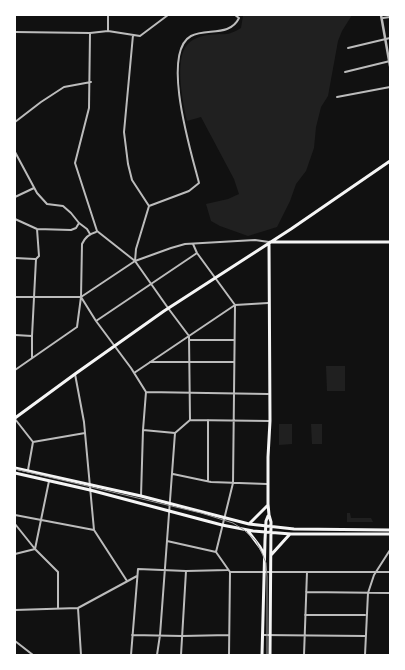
<!DOCTYPE html>
<style>
body{margin:0}
#map{position:relative;width:405px;height:670px;overflow:hidden;background:#111;font-family:Quicksand,sans-serif}
canvas{display:block}
.frame{position:absolute;inset:0;border:16px solid #fff;pointer-events:none}
</style>
<div id="map">
<canvas width="405" height="670"></canvas>
<div class="frame"></div>
</div>
<script>
const context = document.querySelector('canvas').getContext('2d');
context.lineJoin = 'round';
function fill(path, color) { context.fillStyle = color; context.fill(path, 'evenodd'); }
function trace(path, color, width, dash) { context.strokeStyle = color; context.lineWidth = width; context.lineCap = dash ? 'butt' : 'round'; context.setLineDash(dash || []); context.stroke(path); }
fill(new Path2D(`
 M242,15H352L342,31L338,41L328,96L321,107L316,127L314,148L306,171L296,184L290,201L277,227L248,236L220,226L211,221L206,204L228,199L239,194L234,179L201,117L187,121C183,103 174,60 187,45C192,39 200,36 208,35C223,33 227,37 241,28L243,16Z
 M326,366H345V391H327Z
 M279,424H292V444L279,445Z
 M311,424H322V444H312Z
 M347,513H350L351,518H371L373,522H347Z`), '#202020');
trace(new Path2D(`
 M108,15V31
 M383,18L390,17
 M15,32L90,33L108,31L140,36L168,15
 M90,33L89,108L75,163L97,231L135,261
 M133,35L124,132L128,164L132,180L149,206
 M348,48L390,38
 M345,72L390,61
 M337,97L390,87
 M15,122L41,102L64,87L91,82
 M15,152L37,193L47,204L63,206L71,213L79,223L87,229L90,234
 M15,197L34,188
 M15,219L37,229L71,230L76,228L79,223
 M193,244L197,253L235,305L233,483L216,552
 M15,258L35,259
 M15,297H81
 M81,297L96,321L131,368L146,392L143,430L141,496
 M81,297L135,261L171,248L185,244L255,240L269,242
 M96,321L197,253
 M15,335L32,336
 M189,340H234
 M32,358V336L36,259L39,256L37,229
 M150,362H234
 M15,370L77,327L81,297L82,244C85,237 89,234 96,232
 M134,373L235,305L268,303
 M75,374L84,422L94,530L127,581
 M146,392L268,394
 M15,419L33,442
 M190,420L270,421
 M143,430L175,433
 M33,442L85,433
 M28,470L33,442
 M173,474L211,482L267,484
 M208,480V420
 M15,515L94,530
 M15,524L35,549L58,572V608
 M167,541L216,552L230,572H390
 M35,549L49,481
 M15,554L35,549
 M306,592L390,593
 M78,608L81,655
 M15,610L78,608L137,576
 M305,615H365
 M132,635L182,636L229,635
 M262,635L365,636
 M15,641L33,655
 M131,655L138,569L186,571L228,570
 M157,655L160,635L175,433L190,420L189,336L168,308L135,261L136,249L149,206L189,191L199,183C192,155 160,53 191,36C206,28 230,37 239,18L235,15
 M181,655L186,571
 M229,655L230,572
 M304,655L307,572
 M304,655H328
 M365,655L368,593L374,575L390,550`), '#bcbcbc', 2);
trace(new Path2D(`
 M381,15L390,66`), '#bcbcbc', 2.5);
trace(new Path2D(`
 M270,242H390
 M269,243L270,421L268,457V504L269,515L271,522L270,655
 M15,418L75,374L164,311L291,229L390,161
 M15,468L141,496L249,524L294,529L390,530
 M15,473L90,490L222,525L253,531L291,534H390
 M250,523L268,505
 M248,531L260,547L264,554
 M271,555L290,534
 M262,655L265,540L266,521L268,516`), '#f5f5f5', 3);
trace(new Path2D(`
 M15,469L201,513L233,523L244,530L256,541L261,551L266,563L267,577V655`), '#9a9a9a', 1);
</script>
